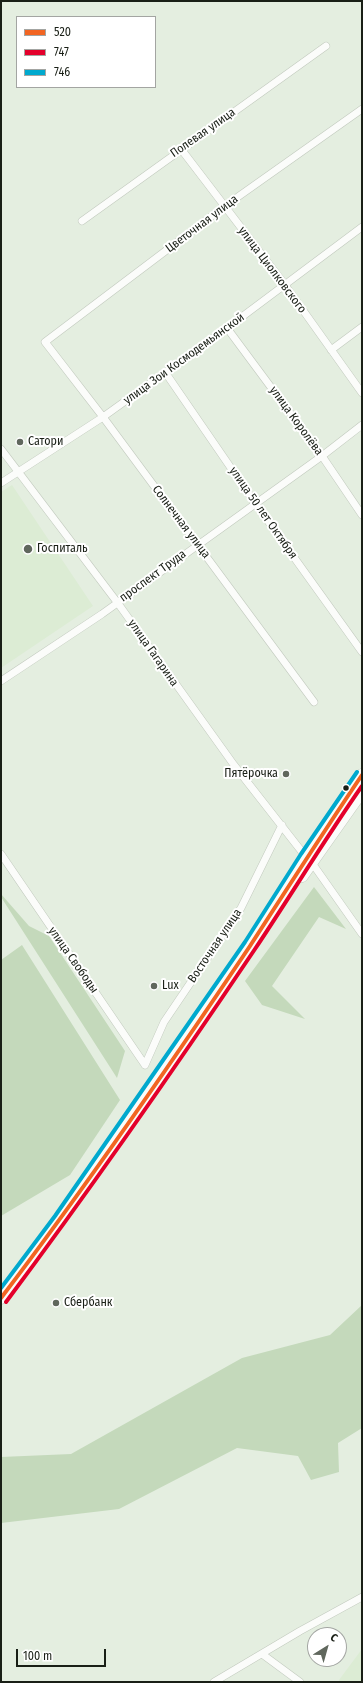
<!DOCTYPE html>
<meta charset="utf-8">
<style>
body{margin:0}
#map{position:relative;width:363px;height:1683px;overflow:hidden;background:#e4eee0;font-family:"Fira Sans Condensed",sans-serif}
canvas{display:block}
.frame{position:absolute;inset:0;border:2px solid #191f16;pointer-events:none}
.legend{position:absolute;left:16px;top:16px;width:140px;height:72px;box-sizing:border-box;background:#fff;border:1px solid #a3a5a2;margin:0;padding:5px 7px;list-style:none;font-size:12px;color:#191f16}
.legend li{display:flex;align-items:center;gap:8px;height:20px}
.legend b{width:20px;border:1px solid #a3a5a2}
.north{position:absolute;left:307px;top:1627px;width:40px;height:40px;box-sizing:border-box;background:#fff;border:1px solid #a3a5a2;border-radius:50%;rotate:37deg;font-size:11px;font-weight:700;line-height:16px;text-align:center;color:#191f16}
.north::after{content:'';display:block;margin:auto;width:14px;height:18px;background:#60675d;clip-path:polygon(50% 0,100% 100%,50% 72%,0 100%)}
.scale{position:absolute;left:16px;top:1649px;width:90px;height:18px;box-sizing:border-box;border:2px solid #191f16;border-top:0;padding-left:5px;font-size:12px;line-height:14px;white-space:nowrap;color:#191f16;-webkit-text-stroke:3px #fff;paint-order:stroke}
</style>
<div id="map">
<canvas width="363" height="1683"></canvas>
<div class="frame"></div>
<ul class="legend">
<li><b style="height:5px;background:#f26522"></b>520</li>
<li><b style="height:5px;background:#e4002b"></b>747</li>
<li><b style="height:5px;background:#00a9ce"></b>746</li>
</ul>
<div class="north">С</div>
<div class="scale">100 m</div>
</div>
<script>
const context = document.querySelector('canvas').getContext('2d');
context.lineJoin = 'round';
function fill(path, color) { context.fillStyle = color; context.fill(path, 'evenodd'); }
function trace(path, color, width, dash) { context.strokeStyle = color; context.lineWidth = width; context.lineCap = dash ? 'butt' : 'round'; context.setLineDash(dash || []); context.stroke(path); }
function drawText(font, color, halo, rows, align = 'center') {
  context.font = font + ' "Fira Sans Condensed",sans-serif'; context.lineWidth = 4; context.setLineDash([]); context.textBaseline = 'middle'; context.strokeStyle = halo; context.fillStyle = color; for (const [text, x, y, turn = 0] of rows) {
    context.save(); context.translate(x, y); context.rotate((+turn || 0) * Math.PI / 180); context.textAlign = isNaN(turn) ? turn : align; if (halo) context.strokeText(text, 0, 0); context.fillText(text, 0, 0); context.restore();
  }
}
fill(new Path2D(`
 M12,485L93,606L1,668V492Z
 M362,1649V1682H339V1680Z`), '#dcecd4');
fill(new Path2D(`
 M314,887L346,929L319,917L272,986L305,1019L262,1005L245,981Z
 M1,894L29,926L49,936L125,1051L117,1078L1,897Z
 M22,945L120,1100L70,1175L1,1216V960Z
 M362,1305V1428L338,1443L339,1472L311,1480L298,1456L237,1448L119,1509L1,1523V1457L71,1454L242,1358L330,1335Z`), '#c4d9bb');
const minor = new Path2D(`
 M181,149L285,285L362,393
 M82,221L326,46
 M227,328L322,456L362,515
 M331,350L362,327
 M165,372L255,503L362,652
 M1,449L117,602L234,765L306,857
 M1,483L103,417L227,328L362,227
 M1,681L102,614L322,456L362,425
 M314,702L103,417L45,342L225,206L362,109
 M1,854L145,1065
 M312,863L362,934
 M145,1065L164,1022L241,908L282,825
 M262,1654L300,1682
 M214,1682L300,1631L362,1597`);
const primary = new Path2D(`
 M302,876L362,791
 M1,1298L60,1220L250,945L306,857L362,775`);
trace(minor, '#c1c9bd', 8);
trace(primary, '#c1c9bd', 13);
trace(minor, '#fbfcfa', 7);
trace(primary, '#fbfcfa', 12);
trace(new Path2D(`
 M1,1298C88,1184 170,1065 250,946C287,889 324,831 362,775`), '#f26522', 4);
trace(new Path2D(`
 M6,1302C92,1187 175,1068 255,949C291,895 325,839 362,786`), '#e4002b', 4);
trace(new Path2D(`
 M1,1288L55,1216L245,942L301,854L357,772`), '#00a9ce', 4);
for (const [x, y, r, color] of [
 [20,442,4,"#60675d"],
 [28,549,5,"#60675d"],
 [286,774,4,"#60675d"],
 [346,788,3.5,"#191f16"],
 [154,986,4,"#60675d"],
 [56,1303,4,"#60675d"]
]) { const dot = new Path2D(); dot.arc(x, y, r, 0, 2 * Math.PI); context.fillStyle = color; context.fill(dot); trace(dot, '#fff', 1.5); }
drawText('12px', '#191f16', '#fff', [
 ["Полевая улица",203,133,-35],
 ["Цветочная улица",202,224,-37],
 ["улица Циолковского",272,270,53],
 ["улица Зои Космодемьянской",184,359,-36],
 ["улица Королёва",296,421,54],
 ["улица 50 лет Октября",263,513,55],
 ["Солнечная улица",181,522,53],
 ["проспект Труда",153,576,-36],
 ["улица Гагарина",153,653,55],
 ["Восточная улица",215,946,-56],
 ["улица Свободы",73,960,55]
]);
drawText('12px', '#191f16', '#fff', [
 ["Сатори",28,442],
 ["Госпиталь",37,549],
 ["Пятёрочка",278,774,"right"],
 ["Lux",162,986],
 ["Сбербанк",64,1303]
], 'left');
</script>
